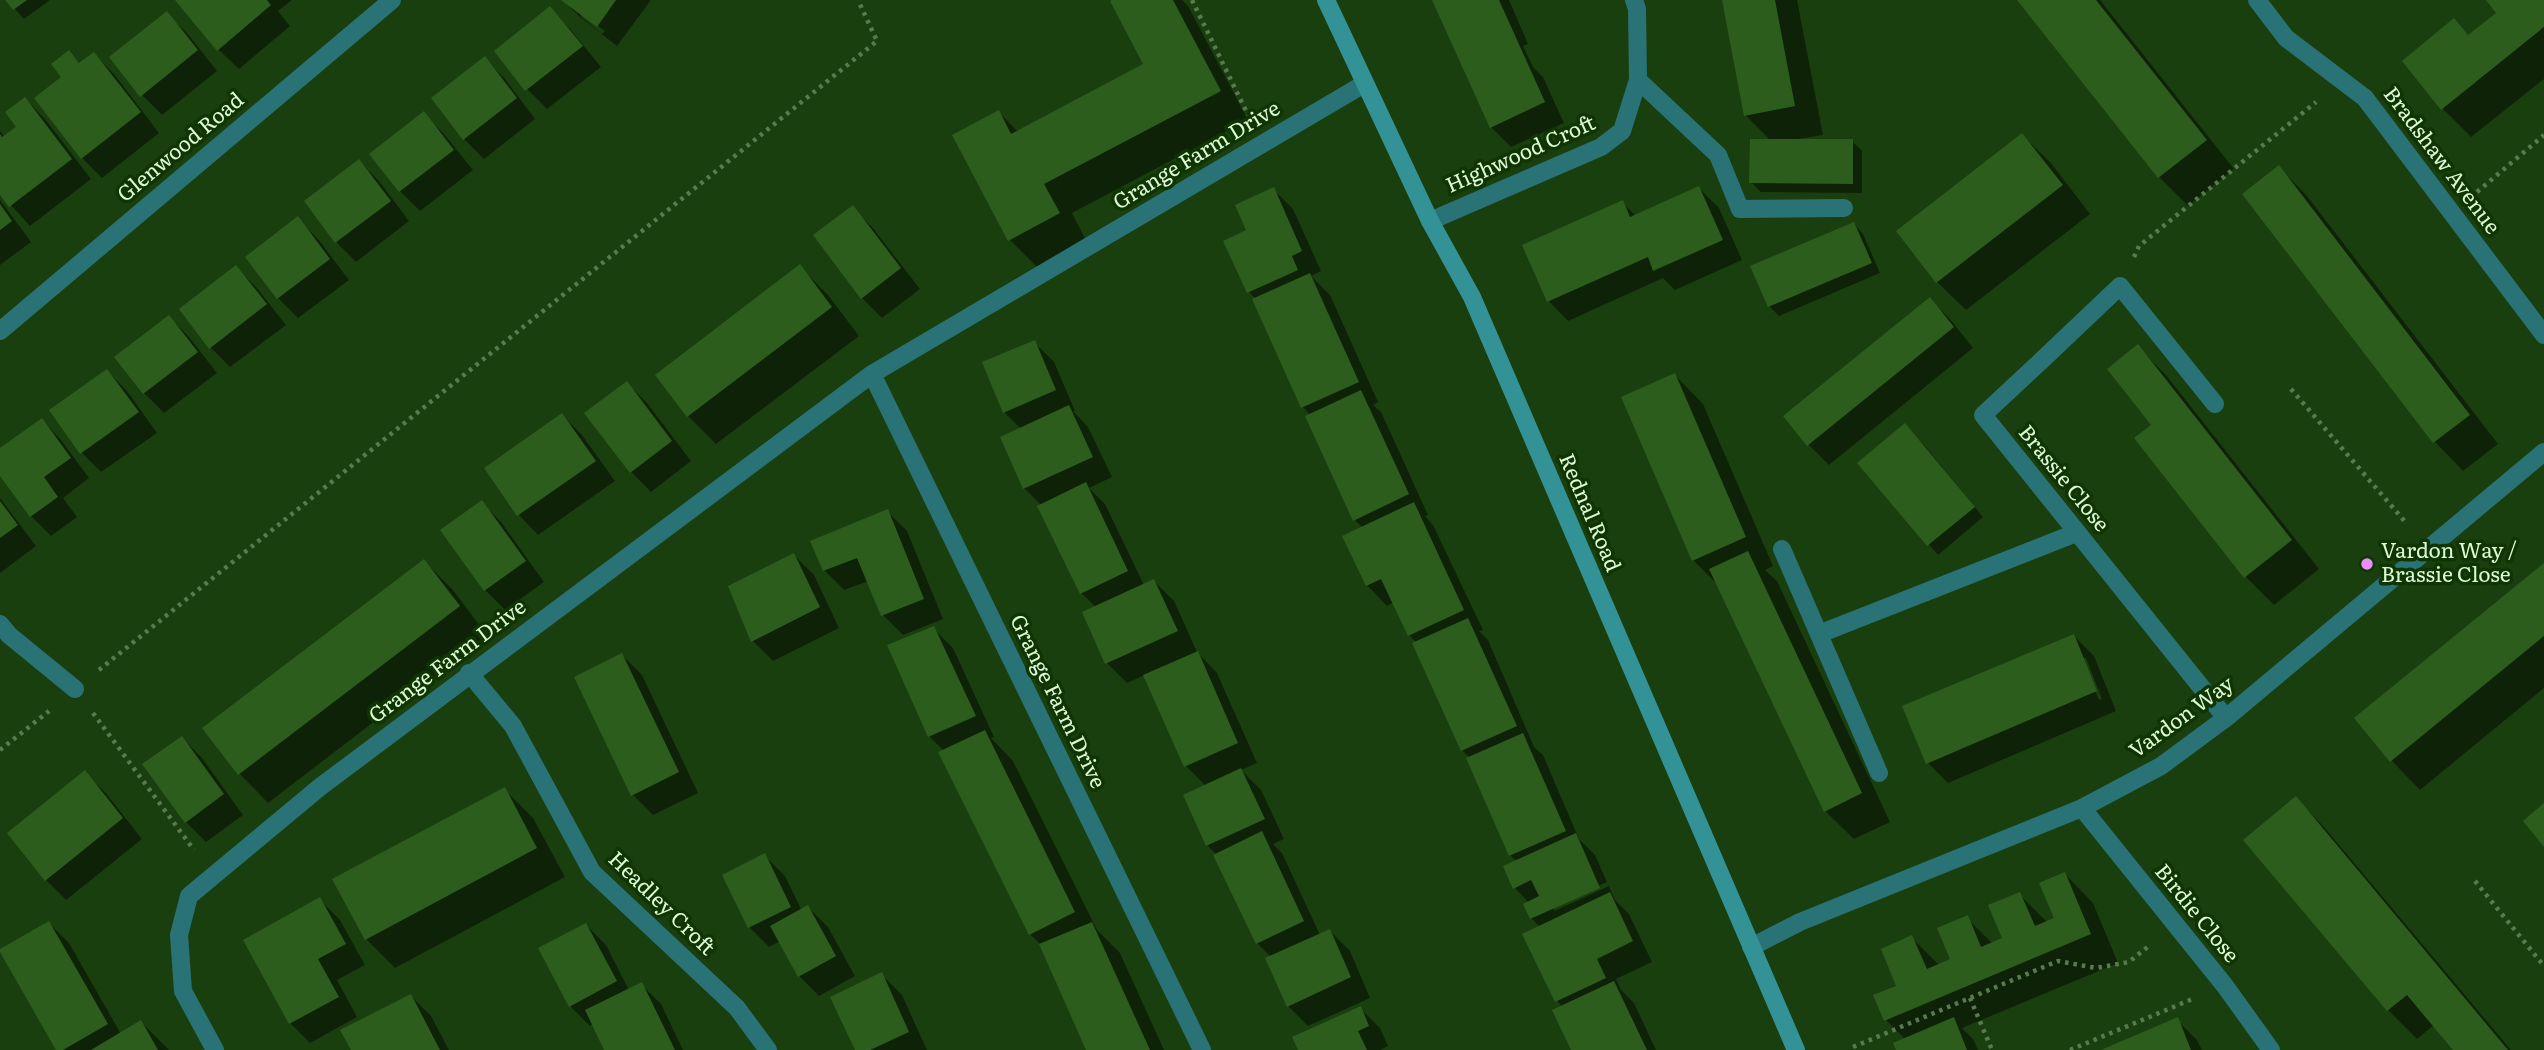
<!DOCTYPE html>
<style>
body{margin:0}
canvas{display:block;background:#1a3f0f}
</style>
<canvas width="2544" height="1050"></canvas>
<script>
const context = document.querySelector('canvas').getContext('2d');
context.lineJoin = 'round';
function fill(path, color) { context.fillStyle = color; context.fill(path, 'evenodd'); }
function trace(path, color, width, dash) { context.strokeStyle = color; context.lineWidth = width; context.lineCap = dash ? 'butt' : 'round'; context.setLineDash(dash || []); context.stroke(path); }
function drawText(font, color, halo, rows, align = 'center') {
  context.font = font + ' Literata,serif'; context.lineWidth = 7; context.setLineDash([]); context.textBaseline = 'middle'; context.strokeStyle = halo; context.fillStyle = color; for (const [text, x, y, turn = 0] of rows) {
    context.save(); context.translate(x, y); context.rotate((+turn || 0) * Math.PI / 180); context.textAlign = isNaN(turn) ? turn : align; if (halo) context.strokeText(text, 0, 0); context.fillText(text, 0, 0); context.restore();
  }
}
fill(new Path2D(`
 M7,0H50L24,19Z
 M177,0H292L278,11L290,26L239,69L219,50Z
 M563,0H651L617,46L581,18ZM581,13L605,31L602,34L581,17Z
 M1116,0H1182L1188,6L1248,120L1072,213L1087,242L1038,268L1010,240L999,112L1018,132L1146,65Z
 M1434,0H1509L1528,44L1523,46L1533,67L1543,77L1564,123L1511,147L1491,127Z
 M1724,0H1797L1823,135L1798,139L1852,141L1862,151V193L1761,192L1751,182L1771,141L1745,115Z
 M2020,0H2100L2234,169L2188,206L2159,177Z
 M2488,0H2544V79L2471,137L2443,109L2404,61L2454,21L2469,36L2499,13Z
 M550,9L570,29L601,67L547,109L527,89Z
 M167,14L187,33L217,71L162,115L142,95Z
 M69,52L81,64L94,54L114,74L159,133L102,178L82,158L63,77Z
 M485,59L505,79L535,119L484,159L464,139Z
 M25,99L45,119L91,179L30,226L0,193V131L5,138L19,128Z
 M424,114L444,134L473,170L420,211L400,191Z
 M2022,135L2051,163L2090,214L1966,310L1937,282Z
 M359,161L379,181L409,221L356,262L336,242L306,201Z
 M2279,167L2307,196L2498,444L2463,471L2435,442L2244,194Z
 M1699,188L1719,208L1742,260L1675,290L1663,278L1568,321L1548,300L1622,202L1636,216Z
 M1273,189L1293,209L1321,271L1311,276L1330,295L1378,402L1373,405L1381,412L1428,515L1425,516L1433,525L1483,630L1479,631L1488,640L1534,747L1543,755L1579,839L1595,855L1615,900L1629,914L1652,962L1616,979L1621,990L1634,1003L1656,1050H1573L1563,1007L1557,1001L1524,935L1540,927L1531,918L1525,905L1529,903L1515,888L1517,862L1510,855L1470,758L1462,750L1417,643L1409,635L1394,602L1387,606L1367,585L1345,537L1363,528L1355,520L1310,415L1303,407L1256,299L1249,292L1226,242L1249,231ZM1607,882L1609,886L1554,911V907Z
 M0,200L31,242L0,265Z
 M852,207L872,227L920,289L882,318L862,298Z
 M298,219L318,239L349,280L298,318L278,298L247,258Z
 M1854,224L1863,234L1880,273L1779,316L1769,306Z
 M236,267L256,287L286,325L230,367L210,347Z
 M800,267L828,295L859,336L716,444L688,416Z
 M1930,299L1950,319L1973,348L1829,465L1809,445L1786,416Z
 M169,317L189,337L217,373L164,413L144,393L117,357Z
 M1034,342L1054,362L1075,411H1073L1088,427L1112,477L1089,488L1105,504L1144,585L1154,581L1174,601L1197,652L1217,673L1257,763L1241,770L1261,790L1284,839L1273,844L1282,853L1320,935L1330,931L1350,951L1370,998L1308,1026L1288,1006L1271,957L1257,943L1217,855L1207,845L1206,786L1186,766L1145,675L1127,683L1107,663L1096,607L1081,593L1042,506L1024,488L1021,429L1004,412Z
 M2138,347L2166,375L2319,569L2274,605L2245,576L2153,425Z
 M107,371L127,391L157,433L101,472L81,452Z
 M1675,375L1703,404L1773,566L1765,570L1777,581L1890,822L1854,839L1825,811L1719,586L1693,560Z
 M627,383L647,403L691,461L651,492L631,472Z
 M562,415L582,435L615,481L538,535L519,515Z
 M42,420L61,440L89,478L63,498L77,517L51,536L31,516L0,473V451Z
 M1905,426L1925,446L1983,517L1938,555L1906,518Z
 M0,498L36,546L0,573Z
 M481,502L501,522L544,582L505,610L485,590Z
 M887,511L907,531L943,619L903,635L883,615L869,581L844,590L824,570Z
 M794,555L814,575L839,628L773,661L753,641L730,587Z
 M424,561L453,590L487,635L268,803L240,774L205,729Z
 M2544,565V688L2420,790L2392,761L2357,719Z
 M933,628L953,648L994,737L991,738L1013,761L1097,930L1120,953L1164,1050H1088L1040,944L1030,934L944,751L929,736Z
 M2074,636L2094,656L2116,711L1948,783L1928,763ZM2082,658H2086L2102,699L2099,700Z
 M622,655L642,675L698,793L653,815L633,795Z
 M182,738L202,758L243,815L206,842L186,822Z
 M85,773L105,792L142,839L66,900L46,880Z
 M504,789L533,818L565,877L395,968L366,939Z
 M2296,798L2324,827L2511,1050H2455L2434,1025L2417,1039L2388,1010Z
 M765,856L785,876L802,911L808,907L828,927L855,976L819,996L799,976L780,941L769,947L749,927Z
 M2065,874L2093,903L2118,963L1962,1028L1973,1039L1978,1050H1898L1906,1040L1886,1020L1899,986L1912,938L1940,966L1952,960L1967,918L1993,944L2005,939L2019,894L2048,923L2056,919Z
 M320,900L340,920L365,965L337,980L357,1017L310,1043L290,1023Z
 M49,923L69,943L121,1034L141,1022L169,1050H58Z
 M586,925L606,945L629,990L641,984L661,1004L683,1050H606L593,1024L590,1026L570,1006Z
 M882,975L902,995L927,1050H857Z
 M411,996L431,1016L449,1050H352Z
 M1360,1008L1380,1028L1388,1046L1380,1050H1300Z
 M2177,1020L2197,1040L2202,1050H2106Z`), '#0007');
fill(new Path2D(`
 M5,0H27L13,10Z
 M175,0H267L271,5L217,51Z
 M561,0H616L597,27Z
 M1112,0H1173L1221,91L1044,184L1060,213L1008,241L952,135L999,110L1011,134L1143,64L1110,1Z
 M1432,0H1499L1545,102L1490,128Z
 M1722,0H1775L1795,106L1744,116Z
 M2017,0H2096L2207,140L2158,178Z
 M2486,0H2544V27L2441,110L2402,61L2454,18L2468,35L2496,13Z
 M550,6L583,46L525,91L494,51Z
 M167,11L198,50L140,97L109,57Z
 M69,50L79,63L94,52L141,112L81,159L34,98L61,77L51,64Z
 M485,56L517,98L463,140L431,98Z
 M25,97L72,159L9,207L0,195V134L2,137L16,127L5,112Z
 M424,111L454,150L399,192L369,154Z
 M2022,133L2063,185L1936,283L1896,231Z
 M1750,139H1853V184L1749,183Z
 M359,159L391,201L335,243L304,201Z
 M2279,165L2470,415L2433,443L2242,194Z
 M1699,186L1723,240L1653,271L1648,257L1547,302L1522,245L1623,200L1630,217Z
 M1274,187L1302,251L1292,256L1298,270L1247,293L1223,241L1246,230L1235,205Z
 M0,204L12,221L0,230Z
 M853,205L901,268L861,299L813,235Z
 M298,216L330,259L277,299L245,257Z
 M1854,222L1872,263L1768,307L1750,266Z
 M800,264L832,307L687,417L655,375Z
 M236,265L267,304L209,349L179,309Z
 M1310,273L1359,382L1301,408L1252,299Z
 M1930,297L1954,327L1807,446L1783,416Z
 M169,315L198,352L143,394L114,357Z
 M1035,340L1056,390L1003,413L982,362Z
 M2138,344L2292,540L2244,578L2134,438L2151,425L2107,369Z
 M107,369L139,412L80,454L49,410Z
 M1675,373L1746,537L1692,561L1621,397Z
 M627,381L672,441L630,473L584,413Z
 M1361,390L1409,494L1353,521L1305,416Z
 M1069,405L1093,457L1023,489L1000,437Z
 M562,413L596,461L517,516L484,468Z
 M42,418L71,458L44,477L58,497L30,517L0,476V448Z
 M1905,423L1975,507L1927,546L1857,463Z
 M1086,482L1128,571L1080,594L1037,506Z
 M482,500L526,561L484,591L440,530Z
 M0,501L18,525L0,538Z
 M1414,502L1464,610L1408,636L1381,579L1366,586L1342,536Z
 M888,509L924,599L881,616L857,558L823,571L810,541Z
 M1748,551L1862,793L1824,812L1709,569Z
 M794,553L820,607L751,642L728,586Z
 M424,559L460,606L238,775L202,728Z
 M2544,563V636L2390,762L2354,718Z
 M1154,579L1178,631L1105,664L1082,612Z
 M1468,618L1517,726L1461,751L1412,643Z
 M934,626L976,716L928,737L887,645Z
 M2074,634L2097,691L1926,764L1902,706Z
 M1198,651L1238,743L1184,767L1143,675Z
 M622,653L679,772L631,796L574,677Z
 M985,730L1075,912L1029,935L938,752Z
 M1523,733L1566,831L1509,856L1466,758Z
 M182,736L224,794L185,823L142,764Z
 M1241,768L1265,819L1206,846L1183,795Z
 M85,770L123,818L45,881L7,833Z
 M505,787L537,848L365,940L332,879Z
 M2296,796L2508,1050H2453L2407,995L2387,1011L2243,840Z
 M2544,803V847L2523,821Z
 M1262,831L1304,921L1256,944L1213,855Z
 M1576,833L1600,888L1530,919L1523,904L1539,896L1531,880L1513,889L1503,866Z
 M765,853L791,907L748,928L722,875Z
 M2065,872L2091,934L1884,1021L1873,995L1896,986L1881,949L1912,935L1927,969L1950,959L1937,928L1968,915L1981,947L2002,938L1988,905L2020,892L2035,926L2054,918L2039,883Z
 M1610,892L1633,941L1597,959L1606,978L1555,1002L1522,934Z
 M320,897L346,944L318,959L339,997L289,1024L243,940Z
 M808,905L836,956L798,977L770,926Z
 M49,921L108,1024L63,1050H56L0,952V949Z
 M1092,922L1150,1050H1086L1039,944Z
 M586,923L617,981L569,1007L538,948Z
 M1330,929L1351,977L1287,1007L1265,958Z
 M882,972L909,1032L870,1050H855L830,997Z
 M1614,981L1647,1050H1571L1552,1010Z
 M642,982L675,1050H604L585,1010Z
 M411,994L440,1050H351L340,1030Z
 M1361,1006L1369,1026L1358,1031L1367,1050H1298L1292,1037Z
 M1954,1017L1967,1050H1896L1893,1043Z
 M2178,1017L2191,1050H2101Z
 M141,1020L158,1050H91Z`), '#2c5d1d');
trace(new Path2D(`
 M1192,0L1248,115
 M2477,192L2544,135
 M2134,257L2139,246L2316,102
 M2291,389L2407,524
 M99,670L877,41L858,0
 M93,713L194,850
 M0,750L49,711
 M2475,881L2544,966
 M1970,998L1992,1050
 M1853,1047L2058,961L2096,968L2129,962L2150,945
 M2070,1050L2195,998`), '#587a4e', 4.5, [3.5, 5]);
trace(new Path2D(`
 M1638,80L1718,155L1740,209L1844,208
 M2041,361L2120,286L2215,404
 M1782,549L1879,773
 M0,624L9,635L75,689
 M1819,634L2076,533`), '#297376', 18);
trace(new Path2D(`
 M2257,0L2286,38L2365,98L2544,335
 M1430,221L1601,147L1622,131L1638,80L1637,9L1634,0
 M0,331L392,0
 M2041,361L1983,415L2226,718
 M872,374L1202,1050
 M469,673L513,726L592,872L737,1008L768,1050
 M2082,808L2225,986L2271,1050
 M1751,947L1800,922L2082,808L2161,766L2226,718L2544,452
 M215,1050L183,991L179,935L189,896L320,787L872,374L1364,84`), '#297376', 18);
trace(new Path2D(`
 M1326,0L1430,221L1472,297L1796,1050`), '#329296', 18);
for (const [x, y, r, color] of [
 [2367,564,7,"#e88eff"]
]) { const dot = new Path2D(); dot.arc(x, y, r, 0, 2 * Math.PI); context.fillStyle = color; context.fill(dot); trace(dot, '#0f3503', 2.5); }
drawText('21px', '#ddf9d6', '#0f3503', [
 ["Glenwood Road",181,148,-40],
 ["Highwood Croft",1521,155,-24],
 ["Grange Farm Drive",1197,156,-31],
 ["Bradshaw Avenue",2441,161,53],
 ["Brassie Close",2063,479,51],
 ["Rednal Road",1589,513,67],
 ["Grange Farm Drive",448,662,-37],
 ["Grange Farm Drive",1057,702,64],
 ["Vardon Way",2182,718,-36],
 ["Headley Croft",661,904,44],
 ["Birdie Close",2196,914,51]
]);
drawText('21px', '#ddf9d6', '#0f3503', [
 ["Vardon Way /",2381,552],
 ["Brassie Close",2381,576]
], 'left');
</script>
